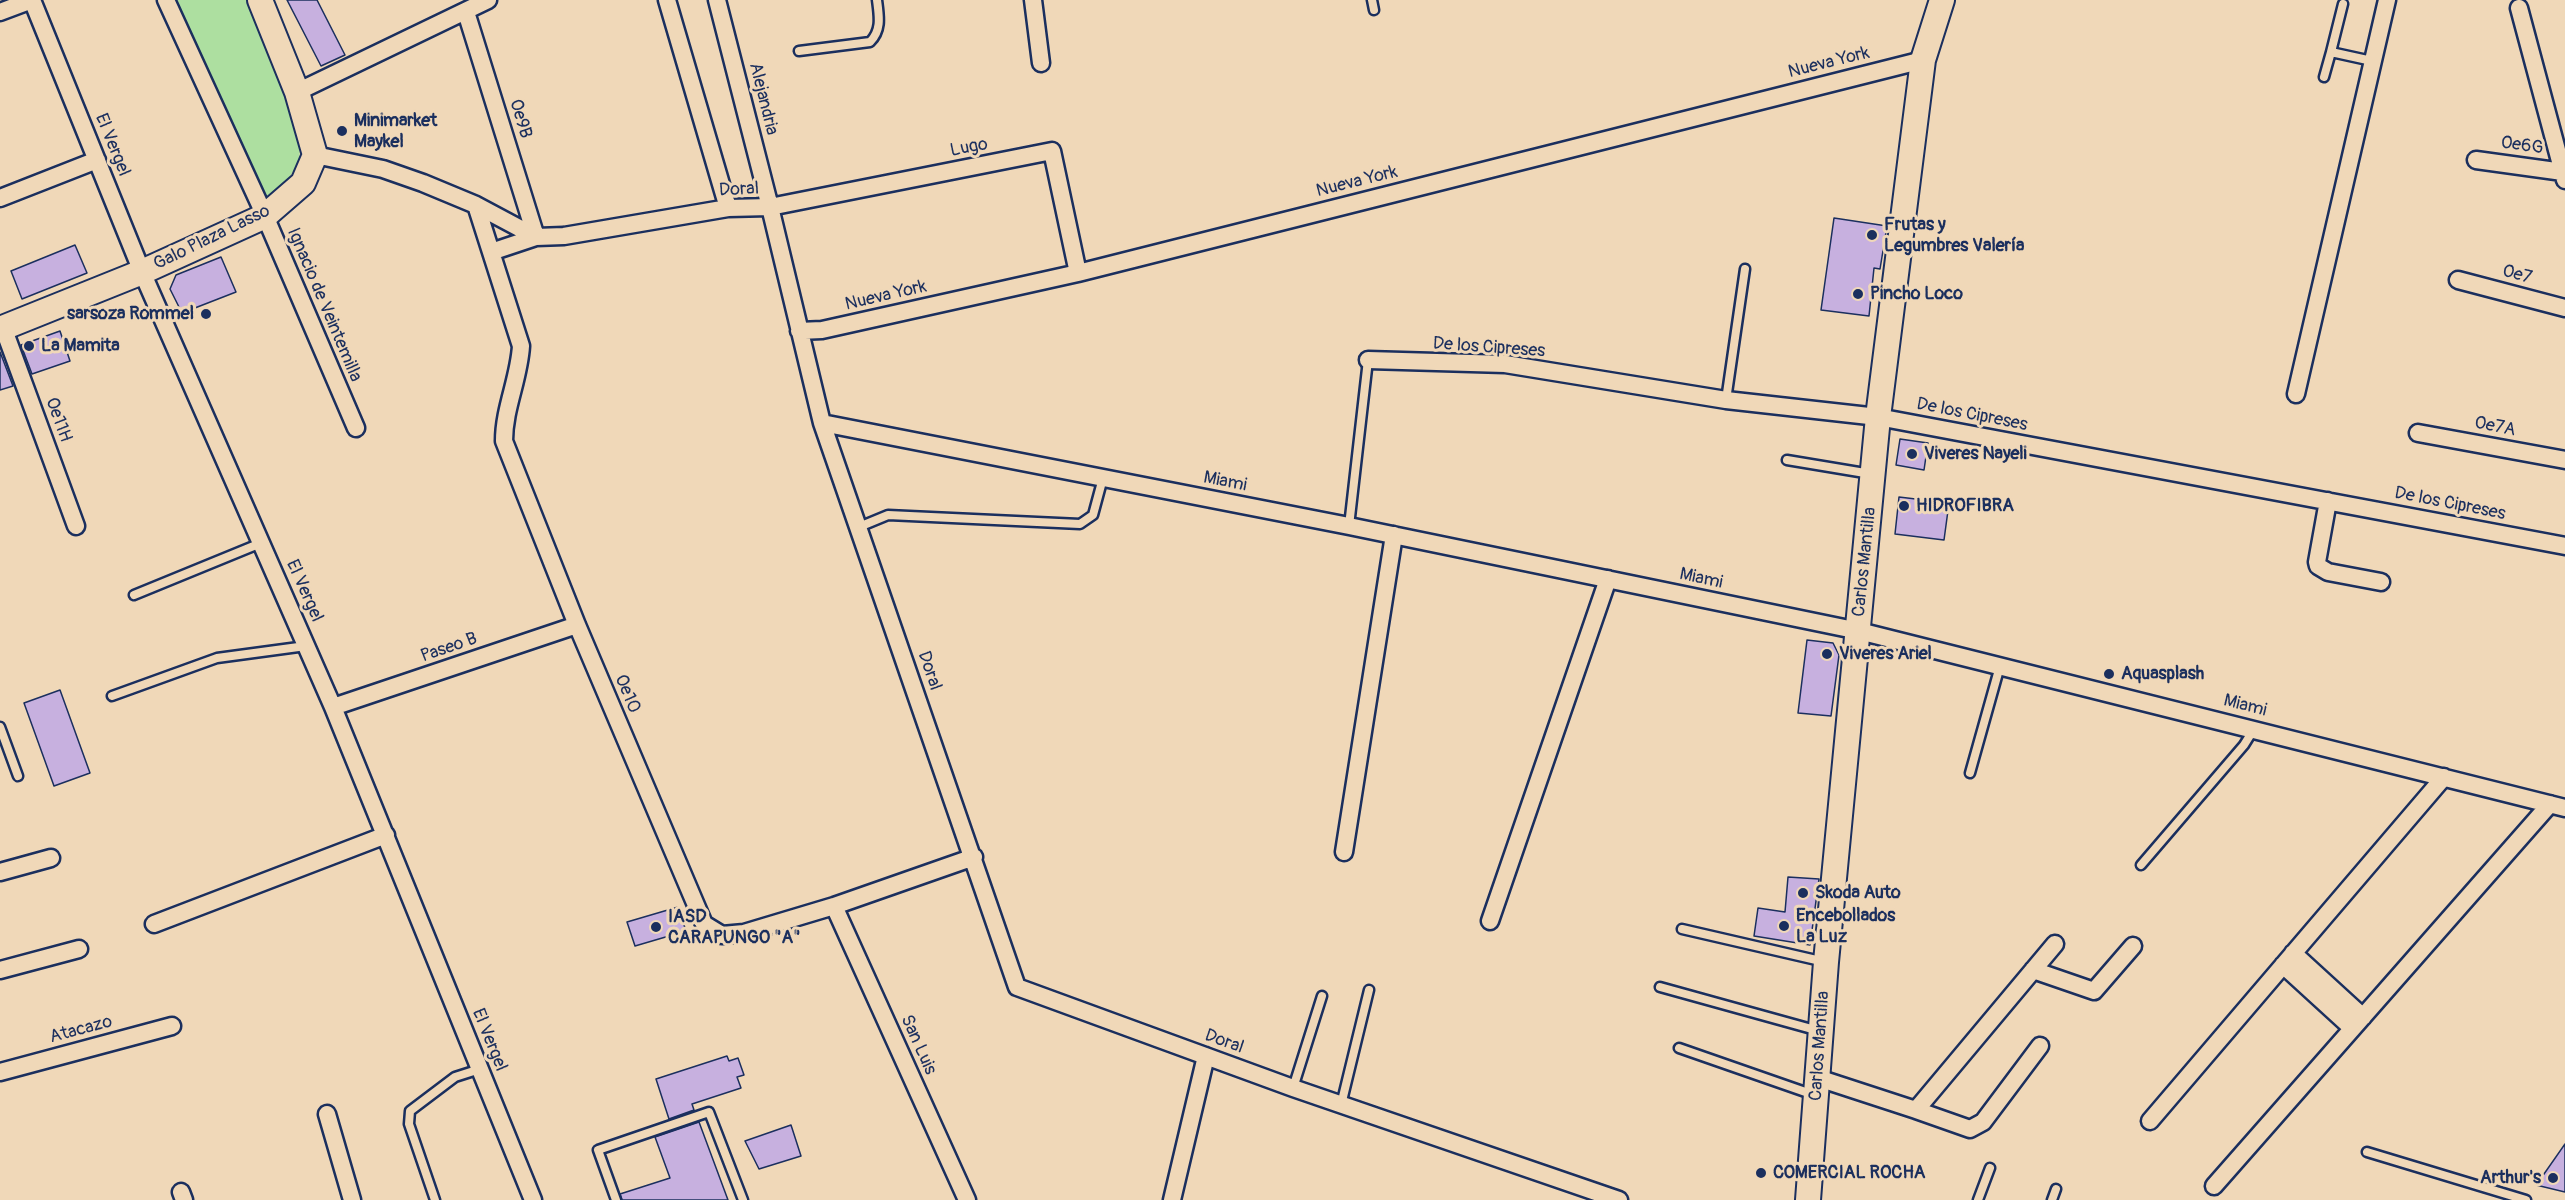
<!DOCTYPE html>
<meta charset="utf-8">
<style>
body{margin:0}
canvas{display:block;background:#f0d8b8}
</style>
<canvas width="2565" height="1200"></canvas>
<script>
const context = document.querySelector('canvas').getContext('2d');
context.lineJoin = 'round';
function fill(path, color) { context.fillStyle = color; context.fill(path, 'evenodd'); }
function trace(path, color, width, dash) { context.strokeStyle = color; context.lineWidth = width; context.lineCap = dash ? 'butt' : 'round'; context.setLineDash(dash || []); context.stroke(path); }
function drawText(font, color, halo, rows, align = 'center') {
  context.font = font + ' Pangolin,sans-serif'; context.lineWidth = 6; context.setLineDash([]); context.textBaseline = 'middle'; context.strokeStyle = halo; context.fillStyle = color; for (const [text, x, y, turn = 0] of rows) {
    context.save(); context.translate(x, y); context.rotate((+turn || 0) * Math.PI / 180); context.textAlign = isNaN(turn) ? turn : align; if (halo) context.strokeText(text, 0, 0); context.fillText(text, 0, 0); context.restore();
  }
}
fill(new Path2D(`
 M169,0H248L301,135L299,162L282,189L263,206Z`), '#addfa0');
const building = new Path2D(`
 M287,0H317L345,55L321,66Z
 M1834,218L1887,226L1880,269L1874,268L1869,316L1821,310Z
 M75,245L87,273L22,299L11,271Z
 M221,257L236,292L182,313L170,289L176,275Z
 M60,331L70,361L32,374L21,345Z
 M0,352L13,386L0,390Z
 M1900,439L1928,443L1924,470L1896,465Z
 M1899,497L1949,503L1944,540L1895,534Z
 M1807,640L1833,643L1839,655L1831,716L1798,713Z
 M60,690L90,773L54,786L24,703Z
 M1788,877L1819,879L1810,945L1754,936L1758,908L1785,912Z
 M678,907L686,931L635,946L627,922Z
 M727,1056L729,1061L738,1058L744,1075L737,1077L741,1088L692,1104L694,1110L669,1119L656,1079Z
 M699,1122L728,1200H622L620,1194L670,1178L655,1137Z
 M791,1125L801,1156L759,1169L745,1141Z
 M2565,1144V1192L2536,1185L2544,1174Z`);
fill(building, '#c7b0df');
trace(building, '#1b2f5e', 1.5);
const lane = new Path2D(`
 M1372,0L1374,10
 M2343,4L2331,52L2372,61
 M799,51L870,42C882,30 879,16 877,0
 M2324,77L2331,52
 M1726,400L1745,269
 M1787,460L1871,474
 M1349,526L1368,360
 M859,527L888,515L1080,524L1093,515L1103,478
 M134,595L261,543
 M112,696L217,658L306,646
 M0,727L18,776
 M1970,773L2000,666
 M2141,865L2244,745L2254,729
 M1682,929L1825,962
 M1660,987L1819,1031
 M1679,1048L1814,1095
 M1293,1088L1322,996
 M1341,1105L1369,990
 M2367,1152L2526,1200
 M435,1200L409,1124L410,1111L455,1077L480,1069
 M616,1200L598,1150L709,1112L743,1200
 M1978,1200L1990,1168
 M2052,1200L2056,1189`);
const street = new Path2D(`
 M32,0L142,272L333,707L533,1200
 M166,0L265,216L356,428
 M667,0L728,208
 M717,0L770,207L822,423L1017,987L1293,1088L1619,1200
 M1033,0L1041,63
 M2519,8L2565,180
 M0,12L32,0
 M466,12L536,237L491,252
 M297,92L488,0
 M315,155L383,169L423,183L476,205L536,237L564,236L728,208L770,207L1052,151L1078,273
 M2476,160L2563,172
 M0,198L97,160
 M476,205L521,346C519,379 504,408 504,441L577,625L704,924L722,935L744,933L834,906L974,857
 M2458,280L2565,308
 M3,327L76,526
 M799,331L822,330L1078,273L1923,60
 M1368,360L1505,364L1726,400L1878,417L2565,546
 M2296,394L2387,0
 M822,423L1349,526L1859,631L2565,808
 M2418,433L2565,460
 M2328,501L2317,562L2318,566L2328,572L2381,582
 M333,707L577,625
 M1344,852L1394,535
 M0,872L51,858
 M834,906L967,1200
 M1490,921L1608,579
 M154,924L386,835
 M2293,953L2363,1017
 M2283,965L2352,1028
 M0,970L79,949
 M2033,970L2094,991L2133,946
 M0,1072L172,1026
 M1818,1078L1916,1110L2055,944
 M1916,1110L1970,1129L1983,1122L2040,1046
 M327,1114L352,1200
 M2150,1121L2444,777
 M2214,1186L2550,804
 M181,1192L184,1200
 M1172,1200L1206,1056`);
const secondary = new Path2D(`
 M0,329L142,272L265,216L303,183L315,155L297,92L260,0
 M1808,1200L1826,962L1878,417L1923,60L1942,0`);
trace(lane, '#1b2f5e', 13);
trace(street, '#1b2f5e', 21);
trace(secondary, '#1b2f5e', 28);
trace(lane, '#f0d8b8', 8);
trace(street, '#f0d8b8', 16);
trace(secondary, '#f0d8b8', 24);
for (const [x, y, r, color] of [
 [342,131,6,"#1b2f5e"],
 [1872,235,6,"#1b2f5e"],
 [1858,294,6,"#1b2f5e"],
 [206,314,6,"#1b2f5e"],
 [29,346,6,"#1b2f5e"],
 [1912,454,6,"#1b2f5e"],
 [1904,506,6,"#1b2f5e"],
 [1827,654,6,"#1b2f5e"],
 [2109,674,6,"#1b2f5e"],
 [1803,893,6,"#1b2f5e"],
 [1784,926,6,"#1b2f5e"],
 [656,927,6,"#1b2f5e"],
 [1761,1173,6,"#1b2f5e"],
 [2553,1178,6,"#1b2f5e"]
]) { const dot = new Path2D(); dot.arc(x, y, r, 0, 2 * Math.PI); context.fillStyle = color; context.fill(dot); trace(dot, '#f0d8b8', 2); }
drawText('18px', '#1b2f5e', '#f0d8b8', [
 ["Nueva York",1829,63,-14],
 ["Alejandria",763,99,76],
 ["Oe9B",520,119,73],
 ["El Vergel",112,145,68],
 ["Oe6G",2522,146,8],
 ["Lugo",969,148,-11],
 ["Nueva York",1357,182,-14],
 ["Doral",739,190,-3],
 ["Galo Plaza Lasso",212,238,-26],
 ["Oe7",2517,275,15],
 ["Nueva York",886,296,-13],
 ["Ignacio de Veintemilla",324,305,67],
 ["De los Cipreses",1489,348,4],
 ["De los Cipreses",1972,415,11],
 ["Oe11H",58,420,70],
 ["Oe7A",2495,427,11],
 ["Miami",1225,482,11],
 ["De los Cipreses",2450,504,11],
 ["Carlos Mantilla",1865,562,-84],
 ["Miami",1701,579,12],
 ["El Vergel",304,591,66],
 ["Paseo B",449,648,-19],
 ["Doral",929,671,71],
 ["Oe10",627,694,67],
 ["Miami",2245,706,14],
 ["Atacazo",81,1030,-15],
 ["El Vergel",489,1040,68],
 ["Doral",1224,1042,20],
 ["San Luis",918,1045,66],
 ["Carlos Mantilla",1820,1046,-86]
]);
drawText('bold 18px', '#1b2f5e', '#f0d8b8', [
 ["Minimarket",354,121],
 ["Maykel",354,142],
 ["Frutas y",1884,225],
 ["Legumbres Valería",1884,246],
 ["Pincho Loco",1870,294],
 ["sarsoza Rommel",194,314,"right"],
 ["La Mamita",41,346],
 ["Viveres Nayeli",1924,454],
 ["HIDROFIBRA",1916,506],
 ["Viveres Ariel",1839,654],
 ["Aquasplash",2121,674],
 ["Skoda Auto",1815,893],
 ["Encebollados",1796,916],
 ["La Luz",1796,937],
 ["IASD",668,917],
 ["CARAPUNGO \"A\"",668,938],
 ["COMERCIAL ROCHA",1773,1173],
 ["Arthur's",2541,1178,"right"]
], 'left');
</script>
